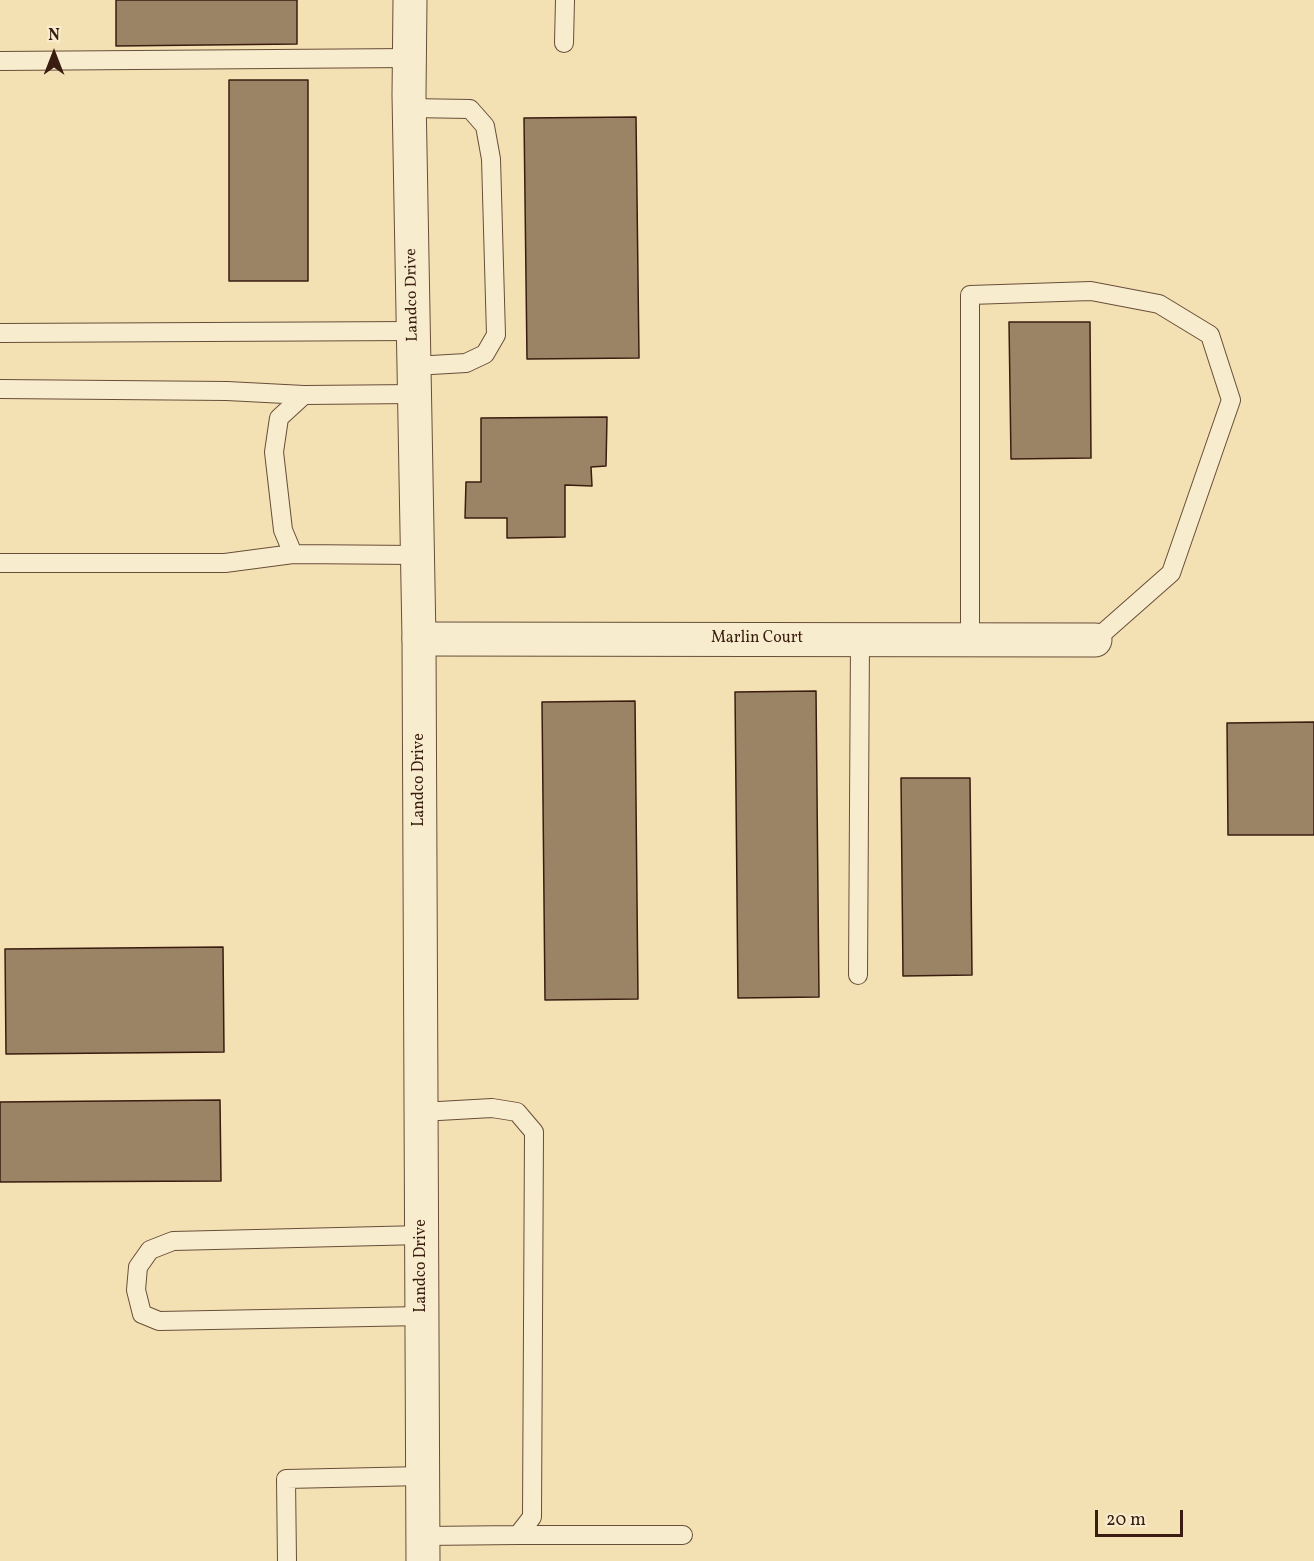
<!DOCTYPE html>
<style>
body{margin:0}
#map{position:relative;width:1314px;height:1561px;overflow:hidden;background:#f4e1b3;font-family:Vollkorn,serif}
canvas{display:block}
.north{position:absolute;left:24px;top:24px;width:60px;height:60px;-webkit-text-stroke:4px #f8ecce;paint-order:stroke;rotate:0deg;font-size:16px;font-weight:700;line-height:24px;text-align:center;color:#3a1d10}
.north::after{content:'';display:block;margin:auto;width:21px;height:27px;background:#3a1d10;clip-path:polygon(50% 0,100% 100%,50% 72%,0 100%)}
.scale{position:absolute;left:1095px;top:1510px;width:88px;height:27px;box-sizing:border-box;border:3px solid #3a1d10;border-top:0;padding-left:8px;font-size:18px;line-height:21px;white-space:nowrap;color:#3a1d10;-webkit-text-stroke:4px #f8ecce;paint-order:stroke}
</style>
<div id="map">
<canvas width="1314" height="1561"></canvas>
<div class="north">N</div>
<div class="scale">20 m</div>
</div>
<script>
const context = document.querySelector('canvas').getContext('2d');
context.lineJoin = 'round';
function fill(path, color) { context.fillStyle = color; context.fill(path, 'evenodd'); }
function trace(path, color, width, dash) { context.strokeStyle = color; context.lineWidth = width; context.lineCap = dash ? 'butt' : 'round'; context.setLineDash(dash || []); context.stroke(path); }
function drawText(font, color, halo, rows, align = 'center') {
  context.font = font + ' Vollkorn,serif'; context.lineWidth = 5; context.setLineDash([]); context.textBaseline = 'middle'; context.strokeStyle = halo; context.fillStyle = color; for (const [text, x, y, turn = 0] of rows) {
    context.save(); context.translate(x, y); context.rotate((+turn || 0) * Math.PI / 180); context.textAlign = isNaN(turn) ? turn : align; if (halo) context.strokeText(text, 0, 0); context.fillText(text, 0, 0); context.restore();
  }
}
const building = new Path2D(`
 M116,0H297V44L116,46Z
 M229,80H308V281H229Z
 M636,117L639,358L527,359L524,118Z
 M1009,322H1090L1091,458L1011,459Z
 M607,417L606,466L591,467L592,486L565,485V537L507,538V518H465L466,482H481V418Z
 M816,691L819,997L738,998L735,692Z
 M635,701L638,999L545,1000L542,702Z
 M1314,722V835H1228L1227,723Z
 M901,778H970L972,975L903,976Z
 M223,947L224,1052L6,1054L5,949Z
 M220,1100L221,1181L0,1182V1102Z`);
fill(building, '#9b8365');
trace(building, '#3a1d10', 1.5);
const service = new Path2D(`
 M564,43L565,0
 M0,61L409,58
 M409,108L470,109L485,126L491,159L496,335L485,354L466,363L414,366
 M0,333L413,331
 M0,389L227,391L304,395
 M415,394L304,395L279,418L274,452L283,530L293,554L417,555
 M0,563H225L293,554
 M970,640V295L1091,291L1159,304L1210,335L1231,400L1171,573L1095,640
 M858,975L860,640
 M421,1112L492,1108L517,1112L534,1132L532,1517L518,1535L423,1536
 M422,1235L173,1241L150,1250L138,1267L136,1290L142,1314L159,1321L422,1316
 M518,1535H683
 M287,1561L286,1479L423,1476`);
const minor = new Path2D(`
 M419,639L1095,640`);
const tertiary = new Path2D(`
 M410,0L409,95L419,639L423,1561`);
trace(service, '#684e39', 20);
trace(minor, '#684e39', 35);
trace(tertiary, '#684e39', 35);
trace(service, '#f8ecce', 18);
trace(minor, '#f8ecce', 33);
trace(tertiary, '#f8ecce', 33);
drawText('16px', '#3a1d10', '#f8ecce', [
 ["Landco Drive",413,295,-91],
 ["Marlin Court",757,639],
 ["Landco Drive",420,780,-90],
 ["Landco Drive",422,1266,-90]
]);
</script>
